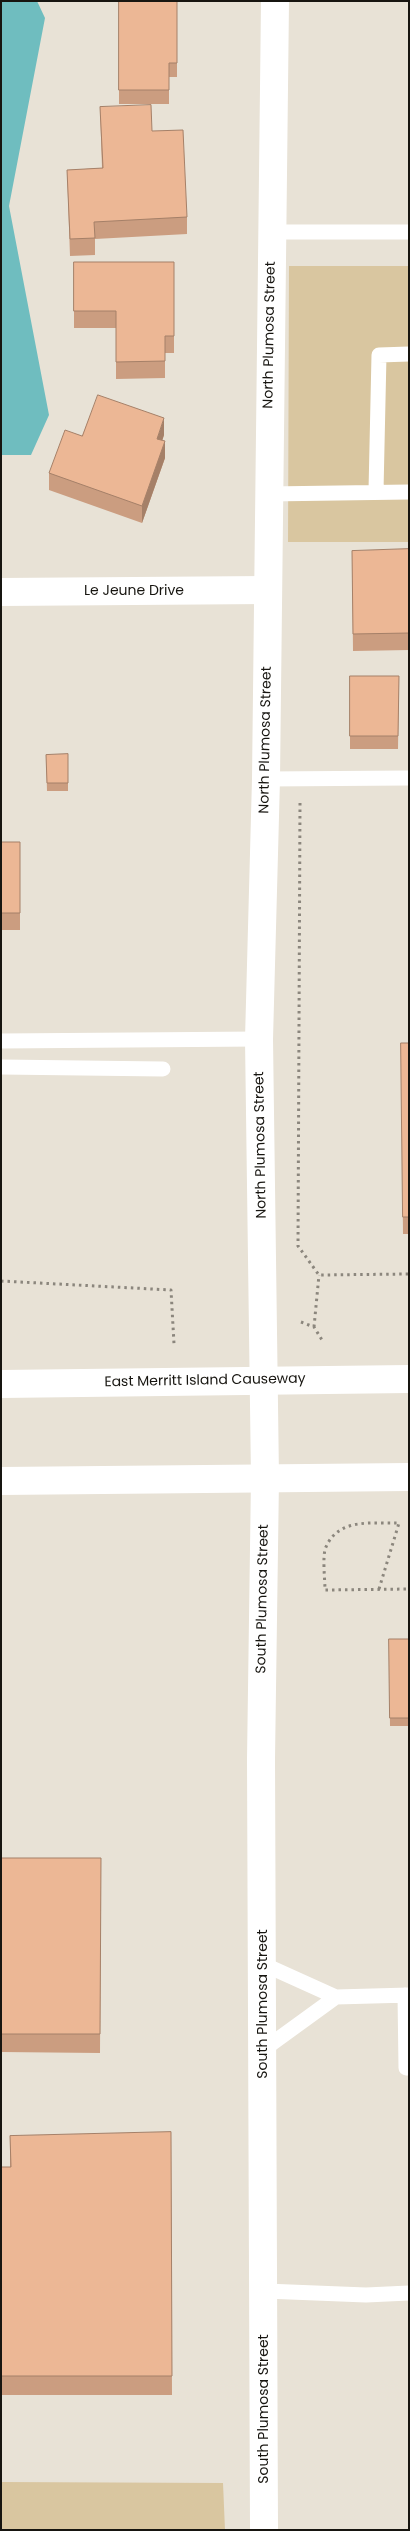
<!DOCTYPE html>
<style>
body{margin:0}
#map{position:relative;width:410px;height:2531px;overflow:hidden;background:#e8e2d6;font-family:Poppins,sans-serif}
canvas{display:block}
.frame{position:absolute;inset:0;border:2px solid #171510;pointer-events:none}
</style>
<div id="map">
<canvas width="410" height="2531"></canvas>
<div class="frame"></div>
</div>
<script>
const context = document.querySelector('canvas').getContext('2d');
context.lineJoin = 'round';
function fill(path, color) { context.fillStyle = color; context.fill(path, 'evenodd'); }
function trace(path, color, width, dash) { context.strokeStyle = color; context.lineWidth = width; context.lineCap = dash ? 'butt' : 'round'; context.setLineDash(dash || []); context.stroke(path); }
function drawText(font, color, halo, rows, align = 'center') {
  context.font = font + ' Poppins,sans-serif'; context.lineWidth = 4; context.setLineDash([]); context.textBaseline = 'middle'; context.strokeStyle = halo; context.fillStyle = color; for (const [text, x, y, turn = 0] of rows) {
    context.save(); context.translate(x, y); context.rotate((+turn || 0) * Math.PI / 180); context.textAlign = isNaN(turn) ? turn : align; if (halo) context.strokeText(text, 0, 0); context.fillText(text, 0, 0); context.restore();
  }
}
fill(new Path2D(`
 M289,266H409V542H288Z
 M1,2482L223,2483L225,2530H1Z`), '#d9c6a0');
fill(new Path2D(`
 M1,1H37L45,18L9,206L49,415L31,455H1Z`), '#6fbdbf');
trace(new Path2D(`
 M300,803L298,1246L319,1275L409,1274
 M1,1281L171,1290L174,1344
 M301,1322L314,1327L322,1340
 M314,1327L319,1275
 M379,1589L399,1523C373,1524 339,1517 326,1547C322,1555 325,1580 325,1590L409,1589`), '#8b867d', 3, [2.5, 4]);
trace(new Path2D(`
 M271,232H409
 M376,491L379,355L409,354
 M268,494L409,492
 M266,779L409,778
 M1,1041L259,1039
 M1,1067L163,1069
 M263,1964L336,1997L263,2050
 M405,1995L406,2068H409
 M336,1997L409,1995
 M265,2291L366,2295L409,2293`), '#fff', 15);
trace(new Path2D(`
 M1,592L267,590`), '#fff', 28);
trace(new Path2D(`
 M264,2530L261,1759L265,1478L259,1039L266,779L275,1`), '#fff', 28);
trace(new Path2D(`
 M1,1384L409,1379
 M1,1481L409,1477`), '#fff', 28);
fill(new Path2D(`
 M119,1H177V77H169V104H119Z
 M100,107L152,131L187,217V234L95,239V255L70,256L67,170L102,168Z
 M74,262H174V353H165V378L116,379V328H74Z
 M164,435L162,441L165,458L142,523L49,490V473L82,436Z
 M409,549V650L353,651L352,551Z
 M350,676H399L398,749H350Z
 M68,754V791H47L46,755Z
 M1,842H20V930H1Z
 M401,1043H409V1234H403Z
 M389,1639H409V1726H390Z
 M1,1858H101L100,2053L1,2052Z
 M171,2132L172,2395H1V2167H10V2136Z`), '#cb9d80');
fill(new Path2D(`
 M164,418V435L157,456V439Z
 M165,441V458L142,523V506Z`), '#a58068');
const building = new Path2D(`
 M119,1H177V63H169V90H119Z
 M151,105L152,131L183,130L187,217L94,222L95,238L70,239L67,170L103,168L100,107Z
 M74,262H174V336H165V361L116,362V311H74Z
 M98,395L164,418L157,439L165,441L142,506L49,473L65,430L82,436Z
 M409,549V633L353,634L352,551Z
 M350,676H399L398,736H350Z
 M68,754V783H47L46,755Z
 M1,842H20V913H1Z
 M401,1043H409V1217H403Z
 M389,1639H409V1718H390Z
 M1,1858H101L100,2034H1Z
 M171,2132L172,2376H1V2167H11L10,2136Z`);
fill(building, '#ecb795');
trace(building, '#a58068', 1);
drawText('14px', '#171510', '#fff', [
 ["North Plumosa Street",270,335,-89],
 ["Le Jeune Drive",134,591],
 ["North Plumosa Street",266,740,-89],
 ["North Plumosa Street",261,1145,-91],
 ["East Merritt Island Causeway",205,1381,-1],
 ["South Plumosa Street",263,1599,-89],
 ["South Plumosa Street",263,2004,-90],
 ["South Plumosa Street",264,2409,-90]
]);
</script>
